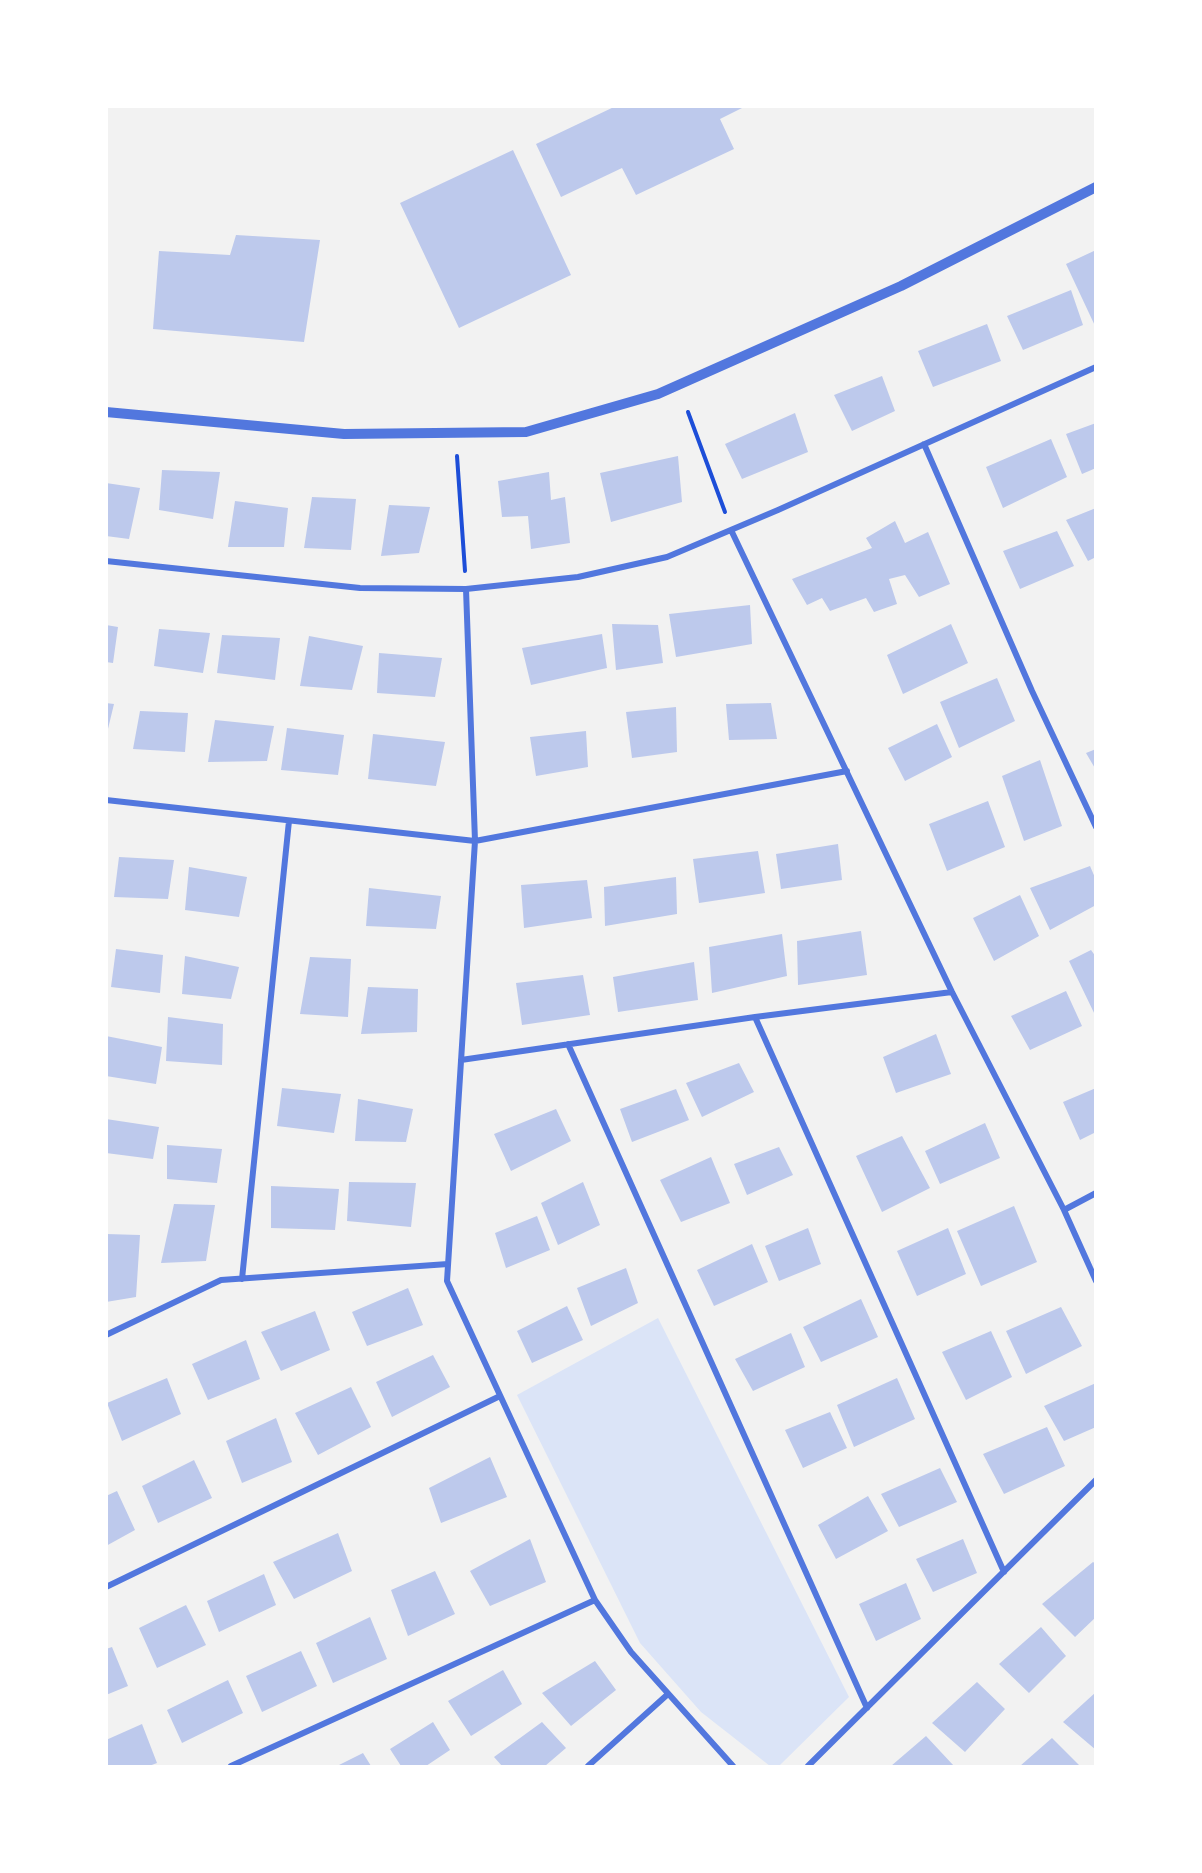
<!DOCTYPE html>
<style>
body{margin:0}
#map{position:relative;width:1202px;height:1873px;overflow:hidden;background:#f2f2f2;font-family:Poppins,sans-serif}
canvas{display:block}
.frame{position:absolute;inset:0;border:108px solid #fff;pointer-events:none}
</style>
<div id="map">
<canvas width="1202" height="1873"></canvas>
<div class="frame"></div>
</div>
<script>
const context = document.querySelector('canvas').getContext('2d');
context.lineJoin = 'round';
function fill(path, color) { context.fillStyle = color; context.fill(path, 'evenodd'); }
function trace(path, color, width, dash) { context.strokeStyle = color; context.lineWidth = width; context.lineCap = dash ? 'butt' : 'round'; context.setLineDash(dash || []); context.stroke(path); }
fill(new Path2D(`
 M658,1318L849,1697L779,1766H770L701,1712L640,1643L517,1395Z`), '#dbe4f7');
fill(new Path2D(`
 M616,106H746L720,119L734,149L636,195L622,168L561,197L536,144Z
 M513,150L571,275L459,328L400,203Z
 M236,235L320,240L304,342L153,329L159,251L230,255Z
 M1096,250V328L1066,264Z
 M1071,290L1083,325L1023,350L1007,316Z
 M987,324L1001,361L933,387L918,351Z
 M882,376L895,411L852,431L834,395Z
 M795,413L808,452L742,479L725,444Z
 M1096,423V468L1082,474L1066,434Z
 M1051,439L1067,477L1003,508L986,467Z
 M678,456L682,502L611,522L600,473Z
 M162,470L220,472L213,519L159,510Z
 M549,472L551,500L565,497L570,543L531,549L528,516L502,517L498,481Z
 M106,483L140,488L129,539L106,536Z
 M312,497L356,499L351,550L304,548Z
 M235,501L288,508L284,547H228Z
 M389,505L430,507L419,553L381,556Z
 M1096,508V557L1088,561L1066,520Z
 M895,521L905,543L928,532L950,584L919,597L905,575L889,579L897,604L874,612L866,598L830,611L822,598L807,605L792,579L872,548L866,538Z
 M1057,531L1074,566L1020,589L1003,551Z
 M750,605L752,644L676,657L669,614Z
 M612,624L658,625L663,663L616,670Z
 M951,624L968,663L903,694L887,655Z
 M106,625L118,627L113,663L106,662Z
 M159,629L210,633L203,673L154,666Z
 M602,634L607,668L531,685L522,648Z
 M222,635L280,638L275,680L217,673Z
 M309,636L363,646L352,690L300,686Z
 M379,653L442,658L435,697L377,693Z
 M997,678L1015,721L959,748L940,702Z
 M106,703L114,704L107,733L106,732Z
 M771,703L777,739L729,740L726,704Z
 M676,707L677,752L632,758L626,712Z
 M140,711L188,713L185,752L133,749Z
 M215,720L274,726L267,761L208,762Z
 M937,724L952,757L905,781L888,748Z
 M287,728L344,735L338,775L281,770Z
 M586,731L588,767L536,776L530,737Z
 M373,734L445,742L436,786L368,779Z
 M1096,749V770L1086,753Z
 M1040,760L1062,826L1024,841L1002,776Z
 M988,801L1005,847L947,871L929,824Z
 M838,844L842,880L781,889L776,854Z
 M758,851L765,893L699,903L693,859Z
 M119,857L174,860L168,899L114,897Z
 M1090,866L1096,880V905L1050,930L1030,888Z
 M189,867L247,877L239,917L185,910Z
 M676,877L677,914L605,926L604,887Z
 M587,880L592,918L524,928L521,885Z
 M369,888L441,896L436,929L366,926Z
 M1020,895L1039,936L994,961L973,918Z
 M861,931L867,975L798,985L797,941Z
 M782,934L787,976L712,993L709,947Z
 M116,949L163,955L160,993L111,987Z
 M1091,950L1096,957V1017L1069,961Z
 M185,956L239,967L231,999L182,994Z
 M310,957L351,959L348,1017L300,1014Z
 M694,962L698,1000L618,1012L613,977Z
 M583,975L590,1015L522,1025L516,983Z
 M368,987L418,989L417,1032L361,1034Z
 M1066,991L1082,1026L1030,1050L1011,1016Z
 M168,1017L223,1024L222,1065L166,1061Z
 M936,1034L951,1074L896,1093L883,1057Z
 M106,1036L162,1047L156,1084L106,1076Z
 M739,1063L754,1092L702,1117L686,1083Z
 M282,1088L341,1094L334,1133L277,1126Z
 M1096,1088V1132L1080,1140L1063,1102Z
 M676,1089L689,1120L632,1142L620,1109Z
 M358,1099L413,1109L406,1142L355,1141Z
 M556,1109L571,1141L511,1171L494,1134Z
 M106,1119L159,1127L153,1159L106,1153Z
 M985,1123L1000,1158L940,1184L925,1151Z
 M902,1136L930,1188L882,1212L856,1156Z
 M167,1145L222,1149L217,1183L167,1179Z
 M779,1147L793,1175L747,1195L734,1164Z
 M711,1157L730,1203L681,1222L660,1180Z
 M349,1182L416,1183L411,1227L347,1221Z
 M583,1182L600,1225L558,1245L541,1203Z
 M271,1186L339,1189L335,1230L271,1228Z
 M174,1204L215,1205L206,1261L161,1263Z
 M1014,1206L1037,1262L981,1286L957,1231Z
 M537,1216L550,1250L506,1268L495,1233Z
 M808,1228L821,1264L779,1281L765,1246Z
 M948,1228L966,1274L917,1296L897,1251Z
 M106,1234L140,1235L136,1297L106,1302Z
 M752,1244L768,1282L714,1306L697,1270Z
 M626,1268L638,1303L591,1326L577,1288Z
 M408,1288L423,1325L367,1346L352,1312Z
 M861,1299L878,1337L821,1362L803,1327Z
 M567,1306L583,1340L532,1363L517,1331Z
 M1061,1307L1082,1346L1026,1374L1006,1331Z
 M315,1311L330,1350L281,1371L261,1332Z
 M991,1331L1012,1377L966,1400L942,1352Z
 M791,1333L805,1367L753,1391L735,1359Z
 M246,1340L260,1379L208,1400L192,1364Z
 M433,1355L450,1387L392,1417L376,1382Z
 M167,1378L181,1414L122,1441L107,1403Z
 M897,1378L915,1419L854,1447L837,1405Z
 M1096,1383V1427L1064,1441L1044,1406Z
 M351,1387L371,1427L318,1455L295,1413Z
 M830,1412L847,1448L803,1468L785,1430Z
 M276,1418L292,1462L242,1483L226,1441Z
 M1047,1427L1065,1466L1004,1494L983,1454Z
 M490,1457L507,1497L441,1523L429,1488Z
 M194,1460L212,1498L158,1523L142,1486Z
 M940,1468L957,1502L899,1527L881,1494Z
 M117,1491L135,1530L106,1546V1496Z
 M868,1496L888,1531L836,1559L818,1525Z
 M338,1533L352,1571L294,1599L273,1562Z
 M530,1539L546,1582L490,1606L470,1571Z
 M963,1539L977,1573L933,1592L916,1559Z
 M1093,1562L1096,1564V1617L1075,1637L1042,1604Z
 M435,1571L455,1614L408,1636L391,1590Z
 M264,1574L276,1605L219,1632L207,1601Z
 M906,1583L921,1619L876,1641L859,1604Z
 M186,1605L206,1645L157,1668L139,1628Z
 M370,1617L387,1659L333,1683L316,1643Z
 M1041,1627L1066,1656L1029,1693L999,1664Z
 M112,1647L128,1686L106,1695V1649Z
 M301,1651L317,1686L262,1712L246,1676Z
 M595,1661L616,1690L571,1726L542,1693Z
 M503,1670L522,1704L471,1736L448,1701Z
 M228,1680L243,1713L182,1743L167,1710Z
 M977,1682L1005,1709L965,1752L932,1723Z
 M1096,1692V1750L1063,1722Z
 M433,1722L450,1750L426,1766H401L390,1749Z
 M542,1722L566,1748L545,1766H502L494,1757Z
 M142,1724L157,1763L149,1766H106V1740Z
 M926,1736L954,1766H891Z
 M1052,1738L1080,1766H1020Z
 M363,1753L371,1766H337Z`), '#bdc9ec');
trace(new Path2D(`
 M688,412L725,512
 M457,456L465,571`), '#1d4ed8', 4);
trace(new Path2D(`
 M924,444L1032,691L1096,827
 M731,530L952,992L1064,1210L1096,1281
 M106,561L360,588L466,589L578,577L667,557L778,510L1096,367
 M466,589L475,841L447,1281L595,1600L631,1652L733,1766
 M106,800L475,841L847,771
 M755,1017L1004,1572
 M568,1044L867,1708
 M461,1060L755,1017L952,992
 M1064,1210L1096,1193
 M242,1279L289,821
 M106,1335L221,1280L448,1264
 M106,1587L500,1396
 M231,1766L595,1600
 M588,1766L668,1694
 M808,1766L1096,1480`), '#5277de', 6);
trace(new Path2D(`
 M106,412L344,434L526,432L658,394L901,286L1096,187`), '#5277de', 10);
</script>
